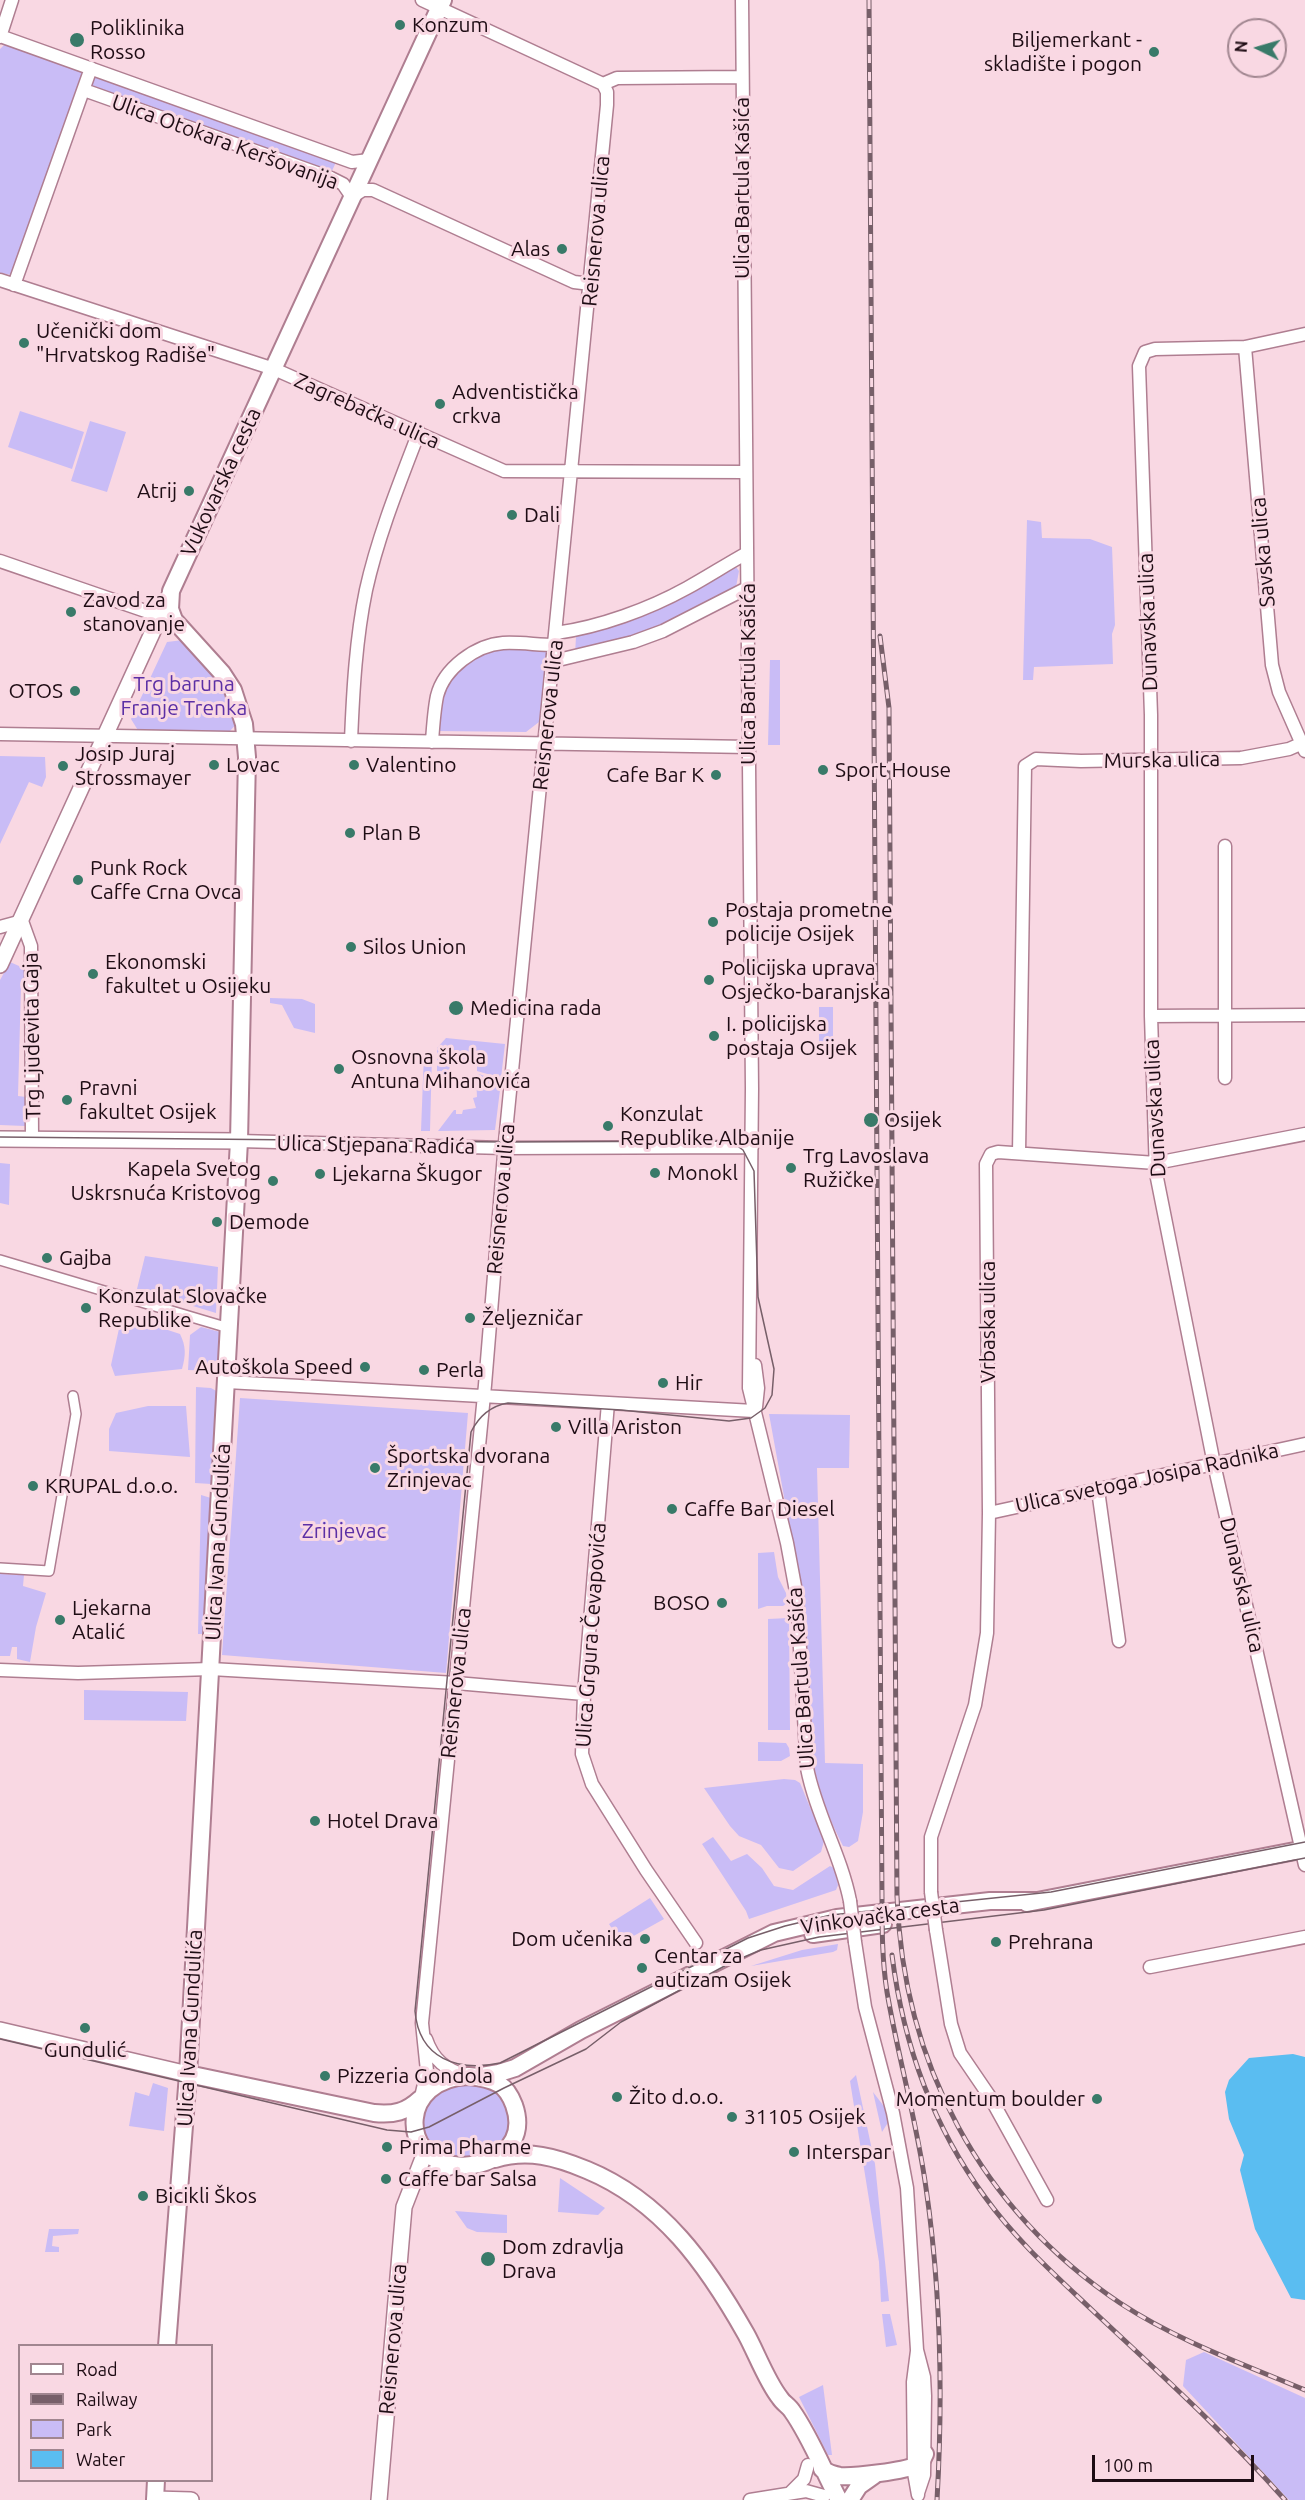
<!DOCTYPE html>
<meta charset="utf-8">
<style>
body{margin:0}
#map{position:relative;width:1305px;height:2500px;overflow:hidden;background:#f9d8e3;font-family:Ubuntu,sans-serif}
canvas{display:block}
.legend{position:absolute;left:18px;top:2344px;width:195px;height:138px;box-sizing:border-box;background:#f9d8e3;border:2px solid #a18690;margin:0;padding:8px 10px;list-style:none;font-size:18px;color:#1e0c14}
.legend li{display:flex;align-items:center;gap:12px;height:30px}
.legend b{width:30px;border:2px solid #a18690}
.north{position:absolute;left:1227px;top:18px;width:60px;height:60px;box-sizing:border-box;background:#f9d8e3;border:2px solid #a18690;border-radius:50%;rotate:275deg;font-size:16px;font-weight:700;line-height:24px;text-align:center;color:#1e0c14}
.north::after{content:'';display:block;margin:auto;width:21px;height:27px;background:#397a69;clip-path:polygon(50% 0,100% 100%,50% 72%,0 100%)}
.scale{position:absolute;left:1092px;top:2455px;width:162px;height:27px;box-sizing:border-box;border:3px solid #1e0c14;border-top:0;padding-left:8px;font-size:18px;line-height:21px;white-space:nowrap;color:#1e0c14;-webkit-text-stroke:4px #f9d8e3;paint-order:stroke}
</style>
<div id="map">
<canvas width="1305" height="2500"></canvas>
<ul class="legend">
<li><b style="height:8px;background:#fff"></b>Road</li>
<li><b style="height:8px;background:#775f69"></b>Railway</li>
<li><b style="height:16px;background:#c9bcf6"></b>Park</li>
<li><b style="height:16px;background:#5abdf1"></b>Water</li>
</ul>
<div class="north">N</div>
<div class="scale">100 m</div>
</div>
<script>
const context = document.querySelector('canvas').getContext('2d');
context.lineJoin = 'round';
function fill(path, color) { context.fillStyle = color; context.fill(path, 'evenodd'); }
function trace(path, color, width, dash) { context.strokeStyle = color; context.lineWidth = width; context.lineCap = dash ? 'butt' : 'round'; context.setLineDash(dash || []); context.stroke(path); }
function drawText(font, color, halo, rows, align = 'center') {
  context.font = font + ' Ubuntu,sans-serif'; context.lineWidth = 6; context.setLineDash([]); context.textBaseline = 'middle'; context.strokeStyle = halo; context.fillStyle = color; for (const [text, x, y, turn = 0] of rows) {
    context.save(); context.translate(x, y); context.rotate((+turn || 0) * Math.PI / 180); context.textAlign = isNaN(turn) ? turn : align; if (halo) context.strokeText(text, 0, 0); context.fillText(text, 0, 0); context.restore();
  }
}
fill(new Path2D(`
 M6,43L84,70L12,275L0,273V49Z
 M96,72L337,160L331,173L90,88Z
 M20,411L84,432L72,469L8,447Z
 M90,421L126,432L107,492L71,481Z
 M1027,520L1041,522L1042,538L1090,539L1112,547L1115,625L1112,634L1113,664L1034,667L1033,680H1023Z
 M736,567L739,571L736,587L677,620L616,644L575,654L576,637L680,598Z
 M183,640L222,682L238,722L230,731L139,732L131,719L167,642Z
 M502,646L541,647L549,654L539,722L526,732L436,731C441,679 453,665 502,646Z
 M770,660H780V745H768Z
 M0,756L45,757L46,777L42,787L29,782L0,844Z
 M10,962L28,970V985L21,986L18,1096L26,1097L25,1126L0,1125V980Z
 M270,998L302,999L315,1004V1033L294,1028L282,1005L270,1003Z
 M819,1007H833V1043H819Z
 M446,1038L505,1044L501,1078L477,1071V1061L464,1062L463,1066H450L446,1081L450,1082V1089L437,1087V1048Z
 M424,1053L432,1054L430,1131H421Z
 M479,1074L501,1082L495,1130L438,1131L454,1110H456V1114H462L463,1110L476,1108L473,1098L477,1097L476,1076Z
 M0,1163L10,1164L9,1205L0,1203Z
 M145,1256L218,1267L216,1313L137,1289Z
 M122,1315L180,1334C186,1346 186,1355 182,1369L115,1376L111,1365Z
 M201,1327L224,1333L222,1366L211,1371L188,1370L190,1335Z
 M196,1387L211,1388L218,1392L214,1479L211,1484L195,1483Z
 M240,1398L468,1413L446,1673L222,1655Z
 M148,1406H186L190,1457L109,1451V1429L116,1413Z
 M769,1414L850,1415L849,1468H817L825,1763L863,1764V1812L858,1841L849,1847L843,1846C830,1821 820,1794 814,1766L801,1590Z
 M201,1495L211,1498L209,1634H198Z
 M774,1552L778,1577L786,1593L787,1603L783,1606H767L758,1609V1553Z
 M0,1574L24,1575L23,1586L46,1593L36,1627L30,1662L17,1659V1647H12L10,1656H0Z
 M789,1618L790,1730H768V1619Z
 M84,1690L188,1692L186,1721L84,1720Z
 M758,1742L786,1743L789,1748L790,1756L781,1761H758Z
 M784,1779L795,1780L800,1783L824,1841L821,1852L793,1871L779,1868L761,1845L739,1836L730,1826L704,1788Z
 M713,1837L731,1861L747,1854L762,1868L774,1886L793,1890L830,1866L834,1868L838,1885L836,1890L749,1919L746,1911L702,1844Z
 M650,1898L664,1919L621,1943L609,1924Z
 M838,1944L837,1950L833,1952L751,1966L802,1950Z
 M856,2075L875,2164L889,2301L881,2302L879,2262L850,2081Z
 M153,2083L168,2088L164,2131L129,2126L135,2092L149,2096Z
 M469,2083C507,2091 511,2100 508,2138C503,2143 497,2151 491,2154C486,2157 478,2157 473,2158C425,2166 400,2114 446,2087C452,2084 462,2084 469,2083Z
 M873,2092L886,2109L889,2121L882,2132Z
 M560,2178L605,2208L598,2215L558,2212Z
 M455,2211L507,2215V2233L477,2232L467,2228Z
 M49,2229H79L78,2234L53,2236L52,2246L59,2247V2252H45Z
 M882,2314H890L897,2345L886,2347Z
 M1204,2352L1305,2398V2500H1289L1183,2386L1186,2360Z
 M823,2385L832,2455H828L799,2397Z`), '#c9bcf6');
fill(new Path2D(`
 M1293,2054L1305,2057V2300L1291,2298L1255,2229L1240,2170L1244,2155L1229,2119L1225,2092L1229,2080L1249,2058Z`), '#5abdf1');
const pedestrian = new Path2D(`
 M0,1260L222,1326
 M0,1568L49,1571L76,1414L73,1396`);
const minor = new Path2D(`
 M422,0L603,84
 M742,0L752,1088L749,1388L787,1543L797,1597L807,1768C816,1814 841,1855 850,1901
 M0,36L352,162L369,160
 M0,37L12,0
 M603,84L617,78L742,77
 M84,90L331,178L343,184L352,197L363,190H373L574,282L591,284
 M0,280L274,369L504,471L745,472
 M14,285L91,68
 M1305,334L1245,347L1155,349L1145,352L1139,366L1151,715V1016L1156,1173L1214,1464L1305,1865
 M1245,347L1272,665L1279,692L1305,751
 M0,561L160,616
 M556,633C600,627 649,609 687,588C707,577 727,564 747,553
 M554,661L633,642L663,631L747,588
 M0,734L749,747
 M351,741C353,691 356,638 366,590C378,536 399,484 419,432
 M432,742C433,727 434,711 437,696C444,668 476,645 503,643C520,642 538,645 555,645
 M1225,846V1078
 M0,927L22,921L31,946L32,1140
 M1151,1016L1305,1015
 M239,1141L505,1148L752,1147
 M1019,1153L1025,766L1036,759L1081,761L1241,758L1289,749L1305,742
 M755,1365L758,1388L756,1407
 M227,1382L754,1411
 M608,1403L584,1694L582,1754L592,1784L646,1870L696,1943
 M1098,1490L1119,1641
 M989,1513L1305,1444
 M0,1670L78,1673L211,1669L456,1683L584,1694
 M931,1892V1837L975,1705L987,1633L989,1513L986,1164L991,1154L998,1152L1156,1163L1305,1134
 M936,1930L951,2024L960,2053L990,2097L1047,2200
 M855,1942L865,2007L893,2113L907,2188L917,2350L924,2377L925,2396L924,2475L918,2493
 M1150,1967L1305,1937
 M426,2039C433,2060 446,2070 467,2076
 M421,2097L427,2071L422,2023L485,1385L505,1142L607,105V92L603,84
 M917,2351L913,2382L914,2473L918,2495
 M791,2492L804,2479L808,2465
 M750,2500L806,2491L824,2496`);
const tertiary = new Path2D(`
 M0,965L170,594
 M0,1139L239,1141
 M0,2030L188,2074
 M415,2180L455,2165
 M155,2499L191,2500
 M379,2500L404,2207L423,2158L421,2145`);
const secondary = new Path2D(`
 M1027,1903L1305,1849
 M813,1934L883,1924
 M188,2074L374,2113C394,2115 406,2112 420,2099
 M468,2076C478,2077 489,2078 499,2084C507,2089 511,2097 514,2105C529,2147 490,2170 453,2165C399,2157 400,2079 468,2076Z
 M476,2077L499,2073L515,2068L581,2030L774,1933L837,1918L990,1901H1037
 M495,2159C528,2149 556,2157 587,2170C662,2201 707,2265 746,2334C756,2352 767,2382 780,2398C783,2403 789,2406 792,2411C810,2436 824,2472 839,2500
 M167,2346L188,2074L239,1141L247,757L244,724L233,690L222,673L174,620L170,609L171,591L443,0
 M822,2469C828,2473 833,2475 840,2476C853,2477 906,2471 916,2465C921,2463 923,2459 925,2454
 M155,2500L156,2480
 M850,2500L859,2486L876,2474`);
trace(pedestrian, '#af7e91', 12);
trace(minor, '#af7e91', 15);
trace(tertiary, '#af7e91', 18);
trace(secondary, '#af7e91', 20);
trace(pedestrian, '#fff', 9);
trace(minor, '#fff', 12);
trace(tertiary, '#fff', 15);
trace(secondary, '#fff', 16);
trace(new Path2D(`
 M0,1137L505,1142L721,1141L733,1143L743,1150L754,1171L758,1297L774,1369L772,1395L765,1408L751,1418L729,1421L621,1410L508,1403C490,1406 479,1416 471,1432L415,2011C419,2059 458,2072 500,2063L748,1938L785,1926L831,1915L1051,1892L1305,1842
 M0,2039L387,2130L411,2132L429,2127L504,2088L586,2049L621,2022L732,1962L761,1950L819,1937L1044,1910L1305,1858`), '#775f69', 1.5);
const rail = new Path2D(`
 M869,0L882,1897C882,1928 882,1960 887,1992C898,2057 917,2122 926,2188C941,2291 943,2396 937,2500
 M880,636L889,708L897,1896C903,2063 980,2209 1120,2303C1176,2340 1243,2364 1305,2390
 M892,1955C903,2043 932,2125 985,2197C1015,2239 1054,2274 1091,2309C1157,2371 1225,2432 1285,2500`);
trace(rail, '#775f69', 5);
trace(rail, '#f9d8e3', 3, [9]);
const minorBridge = new Path2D(`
 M931,1892L936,1930
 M850,1901L855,1942`);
trace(minorBridge, '#af7e91', 15, []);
trace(minorBridge, '#fff', 12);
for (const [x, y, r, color] of [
 [400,25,6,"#397a69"],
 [77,40,8,"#397a69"],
 [1154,52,6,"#397a69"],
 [562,249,6,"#397a69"],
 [24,343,6,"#397a69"],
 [440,404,6,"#397a69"],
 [189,491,6,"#397a69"],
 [512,515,6,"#397a69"],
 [71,612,6,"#397a69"],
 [75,691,6,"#397a69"],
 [214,765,6,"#397a69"],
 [354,765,6,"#397a69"],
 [63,766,6,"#397a69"],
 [823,770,6,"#397a69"],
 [716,775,6,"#397a69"],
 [350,833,6,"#397a69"],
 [78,880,6,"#397a69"],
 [713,922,6,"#397a69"],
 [351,947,6,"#397a69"],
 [93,974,6,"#397a69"],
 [709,980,6,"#397a69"],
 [456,1008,8,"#397a69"],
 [714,1036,6,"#397a69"],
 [339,1069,6,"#397a69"],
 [67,1100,6,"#397a69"],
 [871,1120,8,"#397a69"],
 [608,1126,6,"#397a69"],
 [791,1168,6,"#397a69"],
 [655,1173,6,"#397a69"],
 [320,1174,6,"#397a69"],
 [273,1181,6,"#397a69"],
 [217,1222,6,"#397a69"],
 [47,1258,6,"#397a69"],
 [86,1308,6,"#397a69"],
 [470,1318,6,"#397a69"],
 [365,1367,6,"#397a69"],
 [424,1370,6,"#397a69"],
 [663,1383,6,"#397a69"],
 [556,1427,6,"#397a69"],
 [375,1468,6,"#397a69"],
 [33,1486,6,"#397a69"],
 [672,1509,6,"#397a69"],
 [722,1603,6,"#397a69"],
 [60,1620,6,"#397a69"],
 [315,1821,6,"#397a69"],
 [645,1939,6,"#397a69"],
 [996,1942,6,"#397a69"],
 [642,1968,6,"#397a69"],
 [85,2028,6,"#397a69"],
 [325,2076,6,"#397a69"],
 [617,2097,6,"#397a69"],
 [1097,2099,6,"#397a69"],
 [732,2117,6,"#397a69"],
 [387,2147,6,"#397a69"],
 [794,2152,6,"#397a69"],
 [386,2179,6,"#397a69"],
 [143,2196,6,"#397a69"],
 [488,2259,8,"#397a69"]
]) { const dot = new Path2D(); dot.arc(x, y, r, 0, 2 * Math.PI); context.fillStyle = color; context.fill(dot); trace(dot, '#f9d8e3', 2); }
drawText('21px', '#1e0c14', '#f9d8e3', [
 ["Konzum",412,25],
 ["Poliklinika",90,28],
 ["Rosso",90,52],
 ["Biljemerkant -",1142,40,"right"],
 ["skladište i pogon",1142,64,"right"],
 ["Alas",550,249,"right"],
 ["Učenički dom",36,331],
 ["\"Hrvatskog Radiše\"",36,355],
 ["Adventistička",452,392],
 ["crkva",452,416],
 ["Atrij",177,491,"right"],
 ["Dali",524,515],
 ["Zavod za",83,600],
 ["stanovanje",83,624],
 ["OTOS",63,691,"right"],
 ["Josip Juraj",75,754],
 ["Strossmayer",75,778],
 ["Lovac",226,765],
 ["Valentino",366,765],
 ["Sport House",835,770],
 ["Cafe Bar K",704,775,"right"],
 ["Plan B",362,833],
 ["Punk Rock",90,868],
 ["Caffe Crna Ovca",90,892],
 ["Postaja prometne",725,910],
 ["policije Osijek",725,934],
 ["Silos Union",363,947],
 ["Ekonomski",105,962],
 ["fakultet u Osijeku",105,986],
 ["Policijska uprava",721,968],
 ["Osječko-baranjska",721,992],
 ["Medicina rada",470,1008],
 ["I. policijska",726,1024],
 ["postaja Osijek",726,1048],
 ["Osnovna škola",351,1057],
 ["Antuna Mihanovića",351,1081],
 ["Pravni",79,1088],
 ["fakultet Osijek",79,1112],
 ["Konzulat",620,1114],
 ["Republike Albanije",620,1138],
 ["Osijek",884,1120],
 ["Trg Lavoslava",803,1156],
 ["Ružičke",803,1180],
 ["Kapela Svetog",261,1169,"right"],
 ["Uskrsnuća Kristovog",261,1193,"right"],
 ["Monokl",667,1173],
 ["Ljekarna Škugor",332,1174],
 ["Demode",229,1222],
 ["Gajba",59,1258],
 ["Konzulat Slovačke",98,1296],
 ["Republike",98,1320],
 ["Željezničar",482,1318],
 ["Autoškola Speed",353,1367,"right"],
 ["Perla",436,1370],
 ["Hir",675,1383],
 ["Villa Ariston",568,1427],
 ["Športska dvorana",387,1456],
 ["Zrinjevac",387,1480],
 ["KRUPAL d.o.o.",45,1486],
 ["Caffe Bar Diesel",684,1509],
 ["BOSO",710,1603,"right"],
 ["Ljekarna",72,1608],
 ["Atalić",72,1632],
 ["Hotel Drava",327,1821],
 ["Dom učenika",633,1939,"right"],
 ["Prehrana",1008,1942],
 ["Centar za",654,1956],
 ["autizam Osijek",654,1980],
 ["Gundulić",85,2050,"center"],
 ["Pizzeria Gondola",337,2076],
 ["Žito d.o.o.",629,2097],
 ["Momentum boulder",1085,2099,"right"],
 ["31105 Osijek",744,2117],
 ["Prima Pharme",399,2147],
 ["Interspar",806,2152],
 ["Caffe bar Salsa",398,2179],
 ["Bicikli Škos",155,2196],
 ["Dom zdravlja",502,2247],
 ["Drava",502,2271]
], 'left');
drawText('21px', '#1e0c14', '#f9d8e3', [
 ["Ulica Otokara Keršovanija",225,142,20],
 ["Ulica Bartula Kašića",742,188,-90],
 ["Reisnerova ulica",596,231,-85],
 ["Zagrebačka ulica",367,411,24],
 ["Vukovarska cesta",221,482,-65],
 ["Savska ulica",1263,552,-95],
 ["Dunavska ulica",1148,622,-92],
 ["Ulica Bartula Kašića",748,674,-90],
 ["Reisnerova ulica",548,715,-84],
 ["Murska ulica",1162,760,-1],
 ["Trg Ljudevita Gaja",32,1036,-91],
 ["Dunavska ulica",1155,1108,-93],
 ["Ulica Stjepana Radića",376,1145,1],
 ["Reisnerova ulica",501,1199,-85],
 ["Vrbaska ulica",988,1322,-90],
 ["Ulica svetoga Josipa Radnika",1147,1478,-12],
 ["Ulica Ivana Gundulića",218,1542,-87],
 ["Dunavska ulica",1242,1585,77],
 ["Ulica Grgura Čevapovića",591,1635,-86],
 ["Ulica Bartula Kašića",801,1678,-94],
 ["Reisnerova ulica",456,1683,-84],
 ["Vinkovačka cesta",880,1916,-8],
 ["Ulica Ivana Gundulića",190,2028,-87],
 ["Reisnerova ulica",393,2339,-85]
]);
drawText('21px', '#5b2fa5', '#f9d8e3', [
 ["Trg baruna",184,684],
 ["Franje Trenka",184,708],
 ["Zrinjevac",344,1531]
]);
</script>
